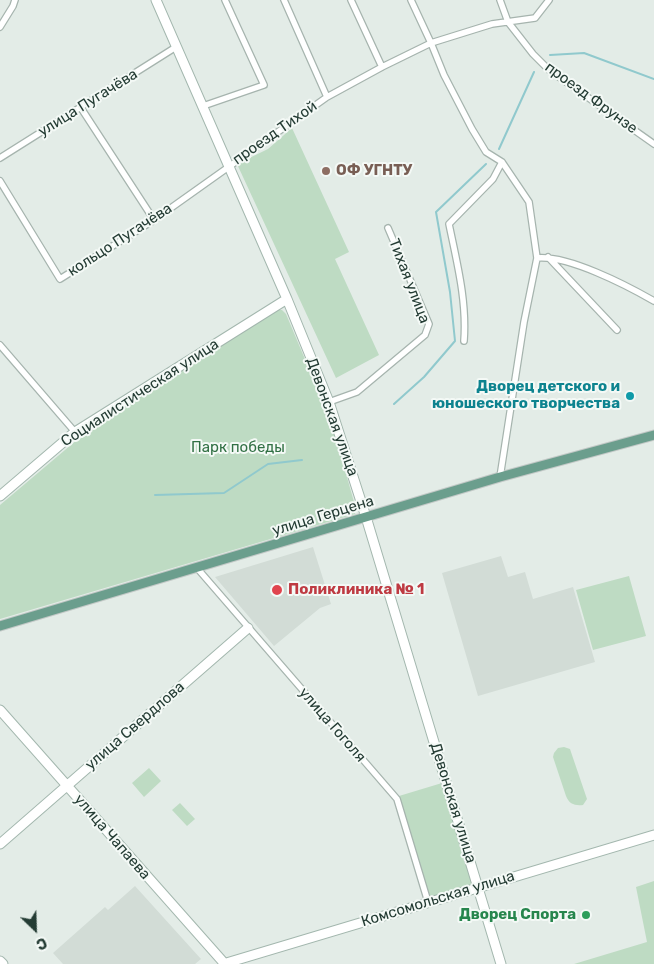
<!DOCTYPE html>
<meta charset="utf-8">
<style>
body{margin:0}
#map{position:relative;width:654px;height:964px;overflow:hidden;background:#e3ece7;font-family:Rubik,sans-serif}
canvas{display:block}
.north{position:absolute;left:10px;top:904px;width:50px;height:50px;-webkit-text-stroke:4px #f4f9f6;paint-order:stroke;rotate:156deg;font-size:14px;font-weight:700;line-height:20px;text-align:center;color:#243c34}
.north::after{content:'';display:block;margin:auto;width:18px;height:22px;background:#243c34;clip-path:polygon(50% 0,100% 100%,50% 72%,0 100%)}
</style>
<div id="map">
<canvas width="654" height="964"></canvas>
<div class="north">С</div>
</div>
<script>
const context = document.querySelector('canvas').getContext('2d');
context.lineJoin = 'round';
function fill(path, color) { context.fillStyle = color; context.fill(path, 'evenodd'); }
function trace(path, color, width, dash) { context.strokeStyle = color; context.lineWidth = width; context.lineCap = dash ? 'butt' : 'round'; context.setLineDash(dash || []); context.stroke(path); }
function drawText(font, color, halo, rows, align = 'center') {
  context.font = font + ' Rubik,sans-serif'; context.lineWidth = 4; context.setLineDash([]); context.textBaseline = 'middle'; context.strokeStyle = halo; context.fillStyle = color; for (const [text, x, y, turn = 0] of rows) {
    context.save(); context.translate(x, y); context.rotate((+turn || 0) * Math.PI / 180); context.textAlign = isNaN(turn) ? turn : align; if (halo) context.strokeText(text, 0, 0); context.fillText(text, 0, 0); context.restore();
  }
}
fill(new Path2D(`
 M313,547L331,604L320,608L274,646L215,577Z
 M501,556L508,577L525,572L533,599L573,587L595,662L478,696L442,573Z
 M135,886L201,959L195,964H63L53,953L105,907L108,910Z`), '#d2dcd6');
fill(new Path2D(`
 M292,128L349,252L335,259L379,355L336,378L237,164L268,149Z
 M277,310H282L286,314L331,421L356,509L355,514L0,619V505L91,428Z
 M629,576L646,636L593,650L576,590Z
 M564,747L570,749L572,755L587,799L583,805C575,806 569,804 566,796L553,757L554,753L558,748Z
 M149,768L161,781L144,797L132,783Z
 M442,783L473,884L430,897L399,796Z
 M180,803L195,819L187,826L172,810Z
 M654,881V964H574L647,942L636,887Z`), '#bedbc3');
trace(new Path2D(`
 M550,55L584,53L654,79
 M499,149L534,72
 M394,404L424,377L455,341L450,292L436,212L486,164
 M155,495L224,493L268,464L302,460`), '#90c9cd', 2);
const street = new Path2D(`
 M284,0L327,97
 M351,0L382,67
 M411,0L431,43L444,75L472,129L486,152L502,162L529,202L537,258L524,322L500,477
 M500,0L508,22L533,54L549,70L654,144
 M0,27L13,6L15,0
 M203,106L264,85L225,0
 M81,108L154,220
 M0,158L176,47
 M0,181L60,279L154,220L327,97L382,67L431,43L492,24L535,18L549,0
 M548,257L617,330
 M537,258C568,255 626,285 654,301
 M464,341C467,301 457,263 449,224L493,179L502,162
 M0,345L75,432
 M329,402L357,392L425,335L429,324L388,228
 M197,568L397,799L428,902`);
const secondary = new Path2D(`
 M156,0L287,299L329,402L366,517L501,964
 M0,496L75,432L287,299
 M0,710L224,963
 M0,844L248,628
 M0,961L3,964
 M223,964L654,835`);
const primary = new Path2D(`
 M0,626L500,477L654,435`);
trace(street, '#a6b4ae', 8);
trace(secondary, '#a3b7ae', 11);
trace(primary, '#c2c8c6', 11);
trace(street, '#fff', 5.5);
trace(secondary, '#fff', 9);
trace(primary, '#6b9e8d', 9);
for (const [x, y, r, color] of [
 [326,171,5,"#8d6e63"],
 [630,396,5,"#0f9aa8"],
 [277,590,6,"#e0444e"],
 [586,915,5,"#2e9e5b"]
]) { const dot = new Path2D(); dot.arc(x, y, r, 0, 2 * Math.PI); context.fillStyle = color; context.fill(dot); trace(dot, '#f4f9f6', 2); }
drawText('15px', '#243c34', '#f4f9f6', [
 ["проезд Фрунзе",591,98,36],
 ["улица Пугачёва",88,103,-32],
 ["проезд Тихой",275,133,-35],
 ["кольцо Пугачёва",120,240,-33],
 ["Тихая улица",409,281,69],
 ["Социалистическая улица",140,393,-33],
 ["Девонская улица",332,417,70],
 ["улица Герцена",323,516,-17],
 ["улица Гоголя",332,725,49],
 ["улица Свердлова",135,726,-41],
 ["Девонская улица",453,803,73],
 ["улица Чапаева",112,837,49],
 ["Комсомольская улица",438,899,-17]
]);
drawText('bold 15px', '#785e54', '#f4f9f6', [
 ["ОФ УГНТУ",336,171]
], 'left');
drawText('bold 15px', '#0d838f', '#f4f9f6', [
 ["Дворец детского и",620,387],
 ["юношеского творчества",620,404]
], 'right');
drawText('15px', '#317044', '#f4f9f6', [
 ["Парк победы",238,448]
]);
drawText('bold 15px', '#be3a42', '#f4f9f6', [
 ["Поликлиника № 1",288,590]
], 'left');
drawText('bold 15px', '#27864d', '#f4f9f6', [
 ["Дворец Спорта",576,915]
], 'right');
</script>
